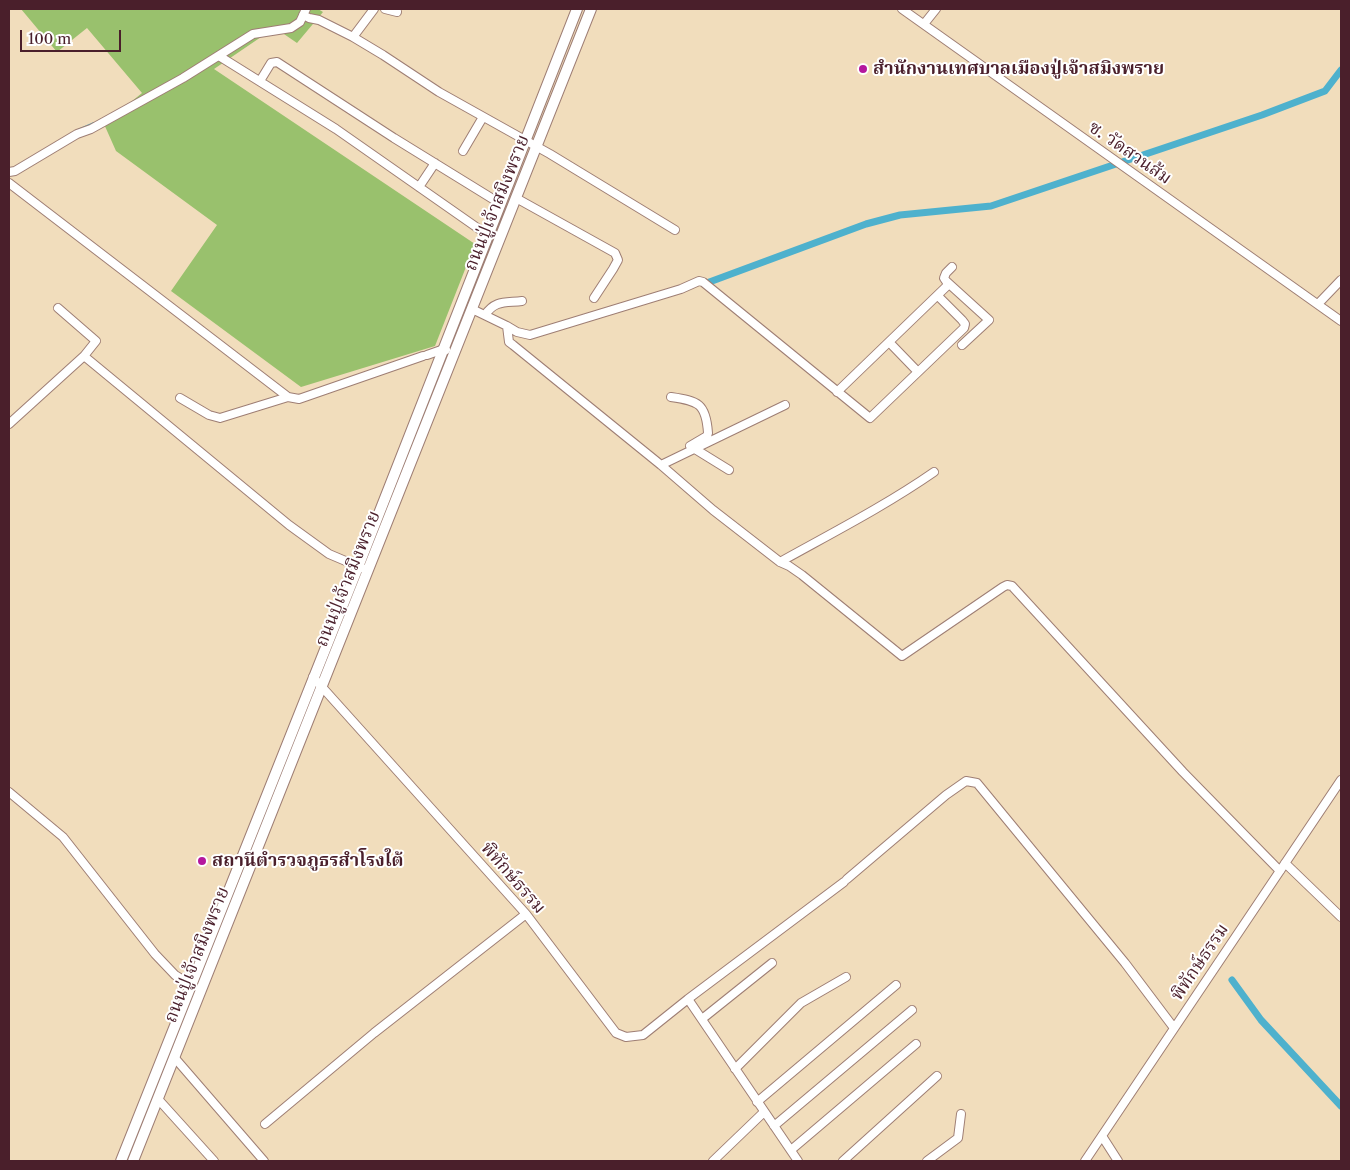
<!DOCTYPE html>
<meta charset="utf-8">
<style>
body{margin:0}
#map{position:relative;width:1350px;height:1170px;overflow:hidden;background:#f1ddbc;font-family:"Libre Caslon Text",serif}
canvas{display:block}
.frame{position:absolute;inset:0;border:10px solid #4a1f2b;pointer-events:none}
.scale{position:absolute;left:20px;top:30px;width:101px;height:22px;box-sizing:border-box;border:2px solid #4a1f2b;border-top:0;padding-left:6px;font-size:15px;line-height:18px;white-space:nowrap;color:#4a1f2b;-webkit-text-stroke:4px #fff;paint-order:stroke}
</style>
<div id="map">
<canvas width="1350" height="1170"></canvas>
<div class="frame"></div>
<div class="scale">100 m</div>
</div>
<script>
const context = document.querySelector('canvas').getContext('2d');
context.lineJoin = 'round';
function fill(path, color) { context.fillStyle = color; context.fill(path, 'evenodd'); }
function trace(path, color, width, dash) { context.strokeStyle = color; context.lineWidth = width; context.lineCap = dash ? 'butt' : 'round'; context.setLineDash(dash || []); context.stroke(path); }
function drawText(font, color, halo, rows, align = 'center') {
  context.font = font + ' "Libre Caslon Text","Noto Serif Thai",serif'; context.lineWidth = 4; context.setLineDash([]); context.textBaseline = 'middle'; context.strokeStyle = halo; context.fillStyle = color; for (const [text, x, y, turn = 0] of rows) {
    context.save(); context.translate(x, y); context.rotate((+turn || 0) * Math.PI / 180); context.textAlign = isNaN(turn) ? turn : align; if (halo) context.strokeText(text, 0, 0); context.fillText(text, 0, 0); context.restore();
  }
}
fill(new Path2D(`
 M21,9H318L323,12L297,43L281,32L264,35L214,69L475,244L435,346L301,387L171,291L217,225L116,151L104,124L142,93L87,28L57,52Z`), '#99c16d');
trace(new Path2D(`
 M78,130L94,123`), '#4eb1cd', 2);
trace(new Path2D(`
 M704,284L866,224L900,215L991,206L1262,115L1325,91L1341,70
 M1232,980L1261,1020L1341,1106`), '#4eb1cd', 7);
const street = new Path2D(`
 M374,9L353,37L383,55L439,92L550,154L675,230
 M385,9L397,12
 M902,9L1341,321
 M303,15L309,18L319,20L353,37
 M924,24L936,9
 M219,56L336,129L489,236
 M260,81L271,63L277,62L394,138L501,204
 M463,151L483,117
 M9,172L15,171L77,134L91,129L183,78L253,34L291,28L300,22L306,9
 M9,183L288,397L299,399L423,356
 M419,187L435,163
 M516,198L615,253L618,260L613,269L594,298
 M952,267L946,273L944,278L946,281L989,320L962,345
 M1318,304L1341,280
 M472,309L507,326L509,342L513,345L661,465L713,510L780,562L789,566L802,575L902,656L1003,587L1007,585L1012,586L1183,772L1280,871
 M485,315C495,300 505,303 522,301
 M507,326L517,332L530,335L681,289L699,281L703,282L870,418L964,328L965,324L962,320L938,296
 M889,342L918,372
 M427,355L444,349L446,350
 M84,356L289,525L329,554L362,568
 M837,392L949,284
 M671,397C698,401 706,403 708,433L707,436L690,446
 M180,398L209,415L220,418L288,397
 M9,424L84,356L96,341L58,308
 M695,449L729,470
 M661,465L785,405
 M780,562C832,533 885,506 934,472
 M313,677L526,914L616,1033L626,1037L643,1035L688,999L798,1161
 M9,792L63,837L155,954L175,975L191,985
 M1285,863L1341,917
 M847,879L946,795L966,781L977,783L1125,963L1174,1028
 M688,999L844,882
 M702,1019L772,963
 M174,1057L264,1161
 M735,1069L801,1003L846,977
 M158,1099L214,1161
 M757,1102L896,985
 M265,1124L374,1033L526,914
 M774,1126L912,1010
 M1102,1136L1118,1161
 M791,1150L916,1044
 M713,1161L764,1112
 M843,1161L937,1076
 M927,1161L958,1138L961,1114
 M1085,1161L1341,780`);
const secondary = new Path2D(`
 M121,1161L358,567L577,9
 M133,1161L591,9`);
trace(street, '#9e7e74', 10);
trace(secondary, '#9e7e74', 12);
trace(street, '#fff', 8);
trace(secondary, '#fff', 10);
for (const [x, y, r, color] of [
 [863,69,5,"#b5179e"],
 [202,861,5,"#b5179e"]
]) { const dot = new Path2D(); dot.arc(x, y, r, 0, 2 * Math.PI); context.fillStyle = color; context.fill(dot); trace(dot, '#fff', 2); }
drawText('bold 18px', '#4a1f2b', '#fff', [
 ["สำนักงานเทศบาลเมืองปู่เจ้าสมิงพราย",873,69],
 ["สถานีตำรวจภูธรสำโรงใต้",212,861]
], 'left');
drawText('18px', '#4a1f2b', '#fff', [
 ["ซ. วัดสวนส้ม",1130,153,35],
 ["ถนนปู่เจ้าสมิงพราย",497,203,-68],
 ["ถนนปู่เจ้าสมิงพราย",348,579,-68],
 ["พิทักษ์ธรรม",513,878,49],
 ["ถนนปู่เจ้าสมิงพราย",197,955,-68],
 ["พิทักษ์ธรรม",1200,962,-56]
]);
</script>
